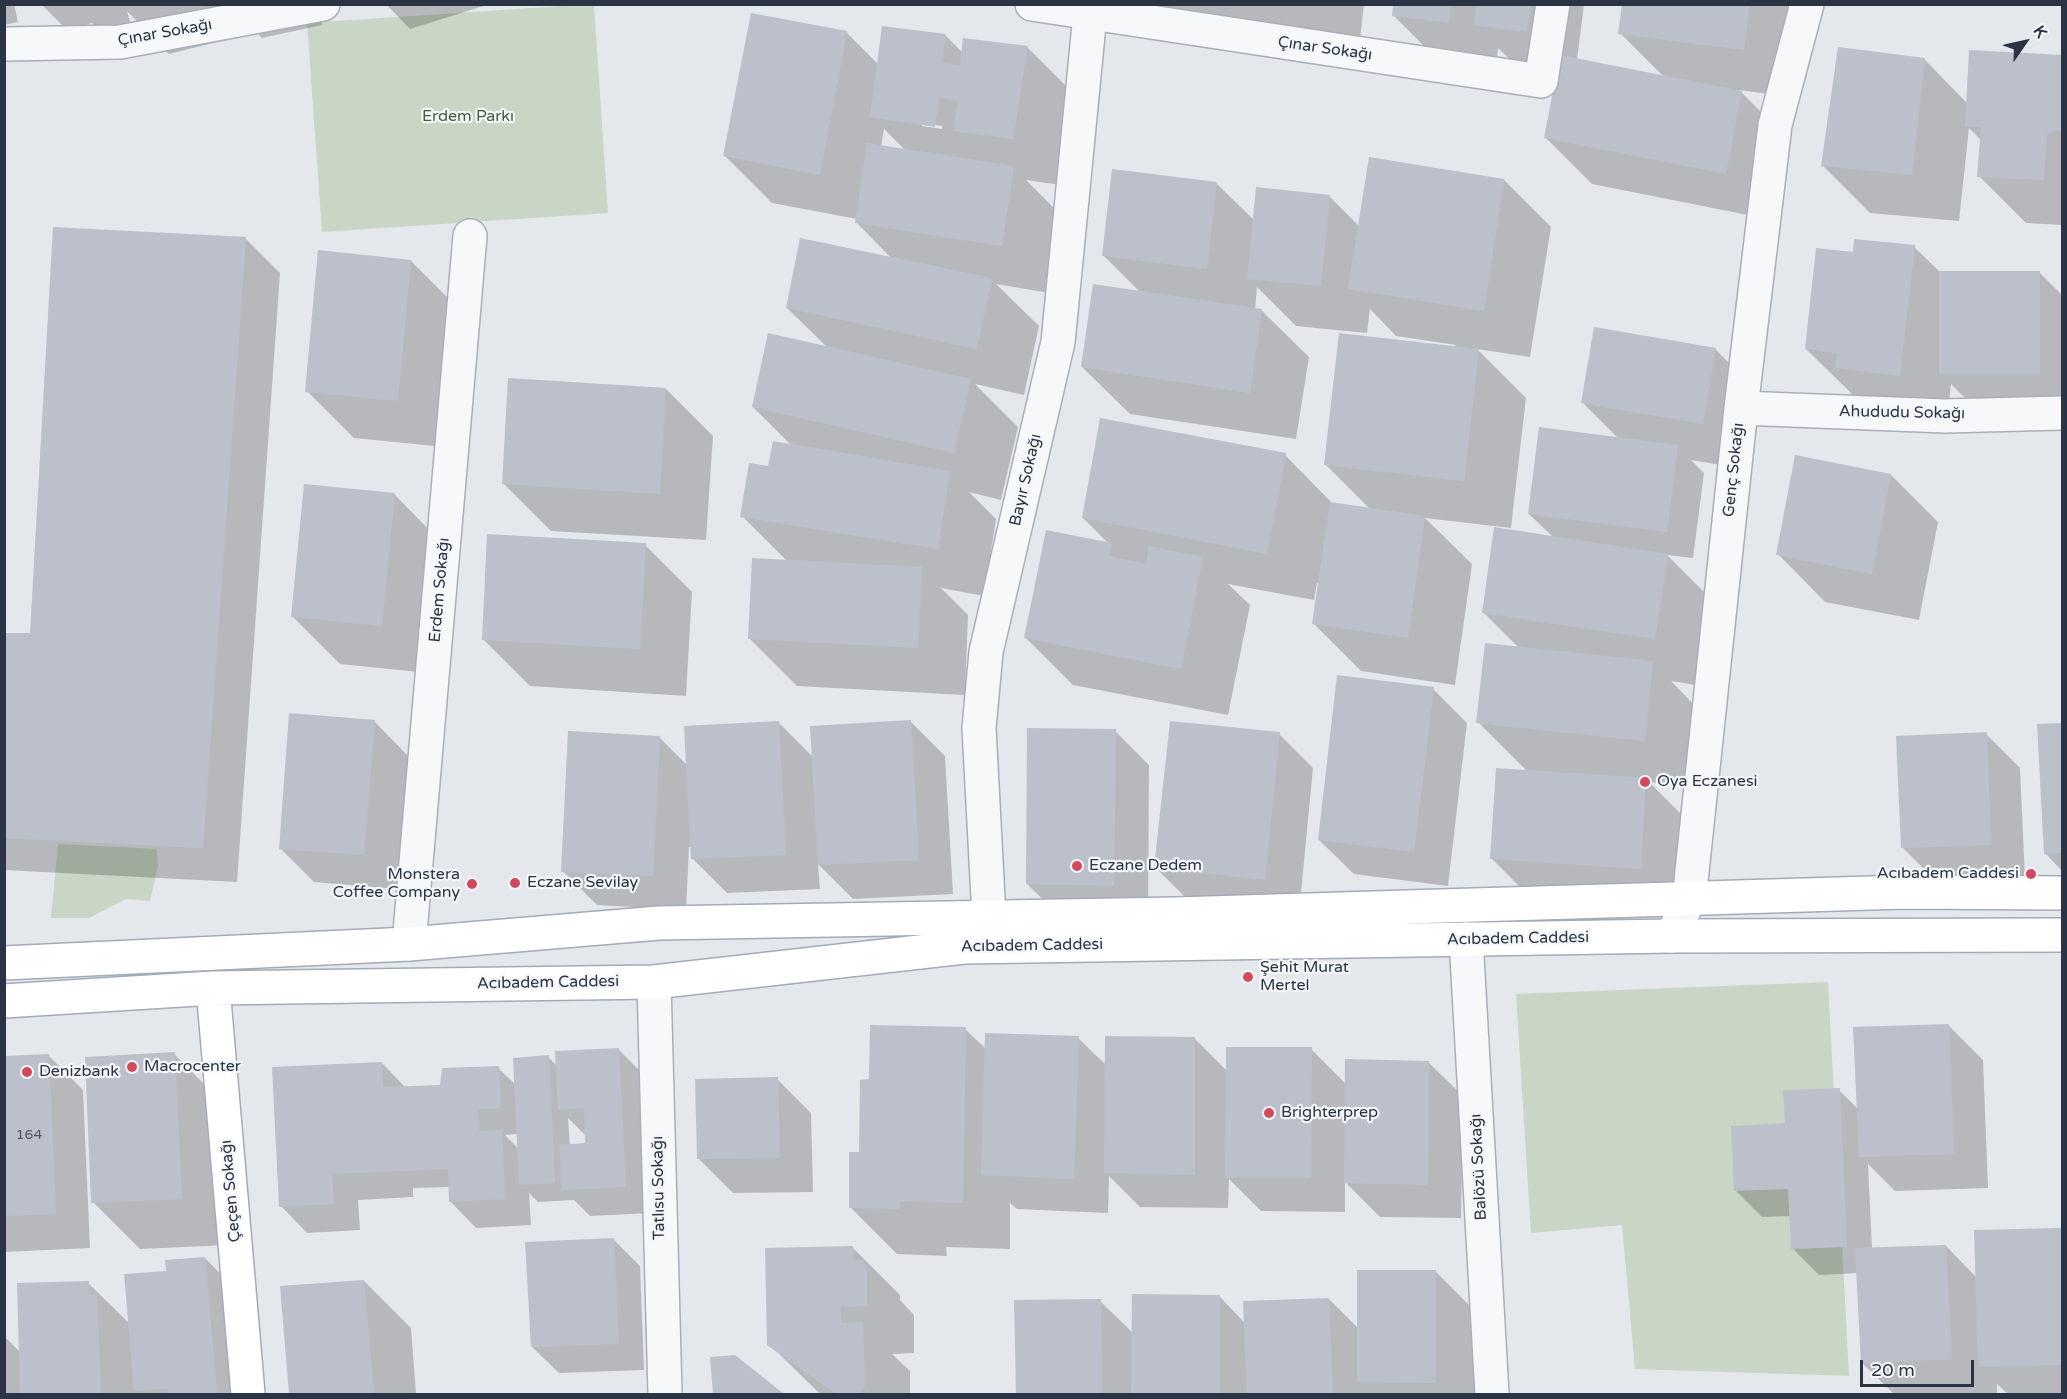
<!DOCTYPE html>
<meta charset="utf-8">
<style>
body{margin:0}
#map{position:relative;width:2067px;height:1399px;overflow:hidden;background:#e4e7ec;font-family:"Varela Round",sans-serif}
canvas{display:block}
.frame{position:absolute;inset:0;border:6px solid #2b3445;pointer-events:none}
.north{position:absolute;left:1995px;top:12px;width:60px;height:60px;-webkit-text-stroke:4px #f4f6f9;paint-order:stroke;rotate:56deg;font-size:16px;font-weight:700;line-height:24px;text-align:center;color:#2b3445}
.north::after{content:'';display:block;margin:auto;width:21px;height:27px;background:#2b3445;clip-path:polygon(50% 0,100% 100%,50% 72%,0 100%)}
.scale{position:absolute;left:1860px;top:1360px;width:114px;height:27px;box-sizing:border-box;border:3px solid #2b3445;border-top:0;padding-left:8px;font-size:18px;line-height:21px;white-space:nowrap;color:#2b3445;-webkit-text-stroke:4px #f4f6f9;paint-order:stroke}
</style>
<div id="map">
<canvas width="2067" height="1399"></canvas>
<div class="frame"></div>
<div class="north">K</div>
<div class="scale">20 m</div>
</div>
<script>
const context = document.querySelector('canvas').getContext('2d');
context.lineJoin = 'round';
function fill(path, color) { context.fillStyle = color; context.fill(path, 'evenodd'); }
function trace(path, color, width, dash) { context.strokeStyle = color; context.lineWidth = width; context.lineCap = dash ? 'butt' : 'round'; context.setLineDash(dash || []); context.stroke(path); }
function drawText(font, color, halo, rows, align = 'center') {
  context.font = font + ' "Varela Round",sans-serif'; context.lineWidth = 4.5; context.setLineDash([]); context.textBaseline = 'middle'; context.strokeStyle = halo; context.fillStyle = color; for (const [text, x, y, turn = 0] of rows) {
    context.save(); context.translate(x, y); context.rotate((+turn || 0) * Math.PI / 180); context.textAlign = isNaN(turn) ? turn : align; if (halo) context.strokeText(text, 0, 0); context.fillText(text, 0, 0); context.restore();
  }
}
fill(new Path2D(`
 M577,5H594L608,213L322,232L307,23Z
 M58,844L157,849L158,866L150,901L126,899L89,918H51Z
 M1828,982L1849,1376L1635,1369L1622,1225L1531,1233L1516,994Z`), '#c9d6c5');
fill(new Path2D(`
 M4,4H14L18,22L4,25Z
 M41,4H318L322,25L262,38L229,5L237,37L169,54L127,11L130,22L100,31L92,23L68,31Z
 M386,4H490L410,29Z
 M1159,4H1364L1359,49L1182,28Z
 M1395,4H1584L1577,60L1664,77L1620,33L1624,4H1791V97L1739,90L1789,140L1773,220L1592,184L1545,137L1557,76L1522,71L1498,48L1496,70L1440,62L1393,15Z
 M846,32L879,65L945,35L963,53L1027,47L1074,94L1060,185L1026,180L1061,215L1049,293L996,284L1039,326L1024,395L975,384L1018,427L1001,500L969,492L996,519L984,596L941,588L968,615L965,695L797,686L750,639L787,561L742,516L792,446L753,407L828,348L787,308L892,259L857,223V219L772,203L725,156ZM922,123L942,126V129L922,126ZM884,129L906,151L881,147Z
 M1970,52L2062,57V225L2026,223L1979,176L1981,140L1969,128L1959,221L1870,213L1822,165L1925,60L1967,103Z
 M1504,180L1551,227L1530,357L1477,349L1526,398L1511,528L1425,518L1472,564L1455,685L1361,671L1314,624L1320,584L1317,583L1314,600L1228,584L1250,605L1228,715L1073,685L1026,638L1109,544L1083,518L1285,455L1332,503L1370,509L1325,464L1456,345L1396,336L1370,309L1367,333L1296,326L1257,287L1255,309L1261,310L1309,357L1296,439L1130,414L1082,367L1140,292L1103,255L1216,183L1255,221L1329,196L1359,226Z
 M245,238L280,273L237,882L4,870V634L32,635Z
 M1914,247L1940,272L2040,273L2062,295V421H1988L1951,384L1947,422L1854,396L1806,349L1854,254Z
 M411,261L458,308L445,447L354,438L307,391Z
 M1715,349L1762,396L1750,470L1691,460L1704,473L1693,558L1667,555L1714,602L1702,686L1671,681L1699,710L1692,787L1649,782L1693,826L1687,915L1539,906L1492,859L1527,771L1478,722L1520,649L1483,612L1554,538L1529,514L1619,439L1582,402Z
 M666,389L713,436L706,540L551,531L504,484Z
 M1891,475L1938,522L1919,620L1825,602L1778,554Z
 M394,494L441,542L429,673L340,664L293,617Z
 M645,545L692,592L686,696L530,686L483,639Z
 M1433,689L1467,723L1448,886L1354,874L1319,840Z
 M374,721L408,756L398,889L314,882L280,848Z
 M911,722L945,756L953,894L853,899L818,864L820,889L727,893L692,858V847H689L686,910L597,905L563,871L659,737L687,765L779,723L813,757Z
 M2062,725V871L2045,853L2038,726Z
 M1115,731L1149,765L1148,919L1062,918L1027,884Z
 M1279,734L1313,768L1299,913L1190,902L1156,868Z
 M1986,734L2020,768L2025,879L1937,882L1903,848Z
 M1948,1025L1983,1060L1988,1188L1895,1191L1868,1164L1872,1249L1946,1246L1977,1278L1976,1231L2062,1229V1394H2008L1997,1384V1394H1894L1862,1363L1858,1273L1819,1275L1792,1248L1791,1216L1762,1217L1735,1190L1786,1125L1839,1090L1858,1109Z
 M965,1029L986,1049L1078,1038L1106,1065L1195,1039L1227,1071L1311,1049L1346,1084L1428,1062L1463,1096L1461,1218L1380,1217L1345,1182V1212L1261,1211L1229,1179L1228,1208L1140,1207L1109,1176L1108,1213L1017,1209L1010,1203V1249L946,1247L947,1256L897,1254L850,1207L871,1081Z
 M619,1050L645,1076L652,1213L590,1216L574,1200L538,1202L529,1193L531,1225L476,1228L450,1201L449,1187L413,1188V1197L358,1200L360,1230L307,1233L281,1206L382,1063L406,1088L442,1086L498,1068L516,1085L548,1057L557,1066ZM568,1118L586,1136L587,1145L570,1146ZM518,1134L519,1149L505,1135Z
 M174,1054L221,1101L229,1245L140,1249L93,1202Z
 M49,1056L83,1090L90,1248L4,1252V1057Z
 M777,1079L811,1113L813,1192L733,1193L699,1159Z
 M613,1239L640,1266L644,1370L559,1373L532,1347Z
 M853,1248L900,1295V1300L914,1315V1353L892,1354L910,1371V1394H820L769,1344Z
 M205,1258L231,1285L240,1394H4V1336L20,1352L88,1283L130,1324L167,1272Z
 M1436,1272L1483,1319V1394H1017L1016,1302L1100,1301L1133,1333L1219,1296L1245,1323L1329,1299L1359,1329Z
 M364,1281L411,1328L416,1394H291L282,1288Z
 M735,1357L782,1394H715L712,1358Z`), '#0003');
fill(new Path2D(`
 M1393,4H1451L1449,23L1392,16Z
 M1476,4H1531L1527,32L1474,25Z
 M1622,4H1750L1744,50L1618,34Z
 M751,13L847,31L820,175L723,156Z
 M882,26L946,34L942,63L960,65L963,38L1028,46L1013,139L953,131L958,101L939,98L935,127L870,117Z
 M1838,47L1925,58L1912,175L1821,166Z
 M1969,50L2062,55V130L2047,133L2044,180L1977,177L1981,127L1965,126Z
 M1560,55L1742,91L1726,174L1544,138Z
 M867,143L1014,166L1002,246L855,223Z
 M1369,157L1504,179L1484,311L1348,289Z
 M1112,169L1217,182L1207,269L1102,256Z
 M1256,187L1330,195L1321,286L1247,279Z
 M53,227L246,237L203,848L4,838V633H30Z
 M800,238L992,278L977,349L786,308Z
 M1854,239L1915,245L1900,376L1835,368L1837,353L1805,349L1816,248L1853,252Z
 M318,250L411,260L398,401L305,392Z
 M1939,271H2040V374H1939Z
 M1093,284L1262,309L1250,393L1081,367Z
 M1594,327L1716,348L1703,424L1581,403Z
 M768,333L971,379L954,453L752,407Z
 M1339,333L1479,349L1464,481L1324,465Z
 M508,378L666,388L660,494L502,484Z
 M1100,418L1286,453L1267,554L1082,518Z
 M1539,427L1678,445L1667,532L1528,514Z
 M773,441L950,471L938,549L740,517L749,463L768,466Z
 M1795,455L1891,474L1872,574L1776,555Z
 M304,484L395,493L382,626L291,617Z
 M1330,502L1425,516L1408,638L1312,624Z
 M1494,527L1668,554L1655,639L1482,613Z
 M1046,530L1112,543L1109,556L1146,564L1149,546L1203,557L1181,669L1024,638Z
 M487,534L646,543L640,649L482,640Z
 M752,558L922,567L918,648L748,639Z
 M1485,643L1653,661L1645,741L1476,723Z
 M1337,675L1434,687L1414,852L1318,840Z
 M289,713L375,720L364,855L279,849Z
 M911,720L919,860L818,865L810,726Z
 M779,721L786,855L691,859L684,726Z
 M1170,721L1280,732L1265,880L1154,868Z
 M2062,723V853L2044,854L2037,724Z
 M1027,728L1116,729L1114,886L1026,884Z
 M568,731L660,736L653,876L561,872Z
 M1987,732L1991,845L1901,848L1896,736Z
 M1496,768L1646,778L1641,869L1490,859Z
 M1949,1024L1954,1154L1859,1157L1853,1027Z
 M870,1025L966,1027L963,1203L900,1201V1209L849,1208V1152H859L860,1080L869,1079Z
 M985,1033L1079,1036L1074,1179L981,1175Z
 M1105,1036L1195,1037V1175L1104,1173Z
 M1226,1047H1312L1311,1178H1225Z
 M619,1048L626,1187L562,1190L559,1145L585,1143L584,1108L558,1110L555,1051Z
 M175,1052L182,1199L91,1203L85,1057Z
 M49,1054L56,1214L4,1216V1056Z
 M549,1055L555,1183L519,1185L513,1058Z
 M1345,1059L1429,1061L1428,1185L1344,1183Z
 M382,1062L383,1087L440,1085L442,1068L499,1066L501,1108L478,1109L479,1131L502,1130L505,1199L449,1202L448,1169L332,1174L334,1204L279,1207L272,1067Z
 M778,1077L780,1158L697,1159L695,1079Z
 M1840,1088L1847,1247L1791,1249L1788,1189L1734,1191L1731,1126L1785,1123L1783,1090Z
 M2062,1228V1365L1978,1367L1974,1230Z
 M614,1238L619,1344L531,1347L525,1242Z
 M1946,1245L1952,1359L1861,1364L1855,1248Z
 M853,1246L854,1260H862L867,1266V1306L841,1307V1323L863,1322L865,1386L858,1394H836L767,1345L765,1248Z
 M205,1257L217,1393L168,1394V1388L134,1391L124,1274L166,1271L165,1260Z
 M1357,1270H1436V1383L1357,1382Z
 M364,1280L374,1393L289,1394L280,1286Z
 M89,1281V1294H97L101,1394H20L17,1283Z
 M1132,1294L1220,1295V1394H1131Z
 M1329,1298L1333,1394H1247L1243,1301Z
 M1101,1299L1102,1394H1016L1014,1300Z
 M735,1355L784,1394H713L710,1357Z`), '#bbc0ca');
const minor = new Path2D(`
 M1032,4L1541,81L1553,4
 M4,44L120,42L323,4
 M1741,408L1945,416L2062,413
 M1672,936L1689,900L1741,408L1775,125L1807,4
 M971,938L989,917L979,728L986,652L1058,342L1091,4
 M1466,939L1492,1394
 M409,944L470,236
 M654,982L665,1394`);
const major = new Path2D(`
 M4,963L409,944L659,923L1175,914L1904,892L2062,893
 M213,988L248,1394
 M4,1001L213,988L654,982L964,947L1672,936L2062,935`);
trace(minor, '#a9aeb7', 36);
trace(major, '#a3abb8', 36);
trace(minor, '#f7f8fa', 33);
trace(major, '#fff', 33);
for (const [x, y, r, color] of [
 [1645,782,6,"#d1495b"],
 [1077,866,6,"#d1495b"],
 [2031,874,6,"#d1495b"],
 [515,883,6,"#d1495b"],
 [472,884,6,"#d1495b"],
 [1248,977,6,"#d1495b"],
 [132,1067,6,"#d1495b"],
 [27,1072,6,"#d1495b"],
 [1269,1113,6,"#d1495b"]
]) { const dot = new Path2D(); dot.arc(x, y, r, 0, 2 * Math.PI); context.fillStyle = color; context.fill(dot); trace(dot, '#f4f6f9', 2); }
drawText('14px', '#4f5766', null, [
 ["164",29,1135]
]);
drawText('16px', '#2b3445', '#f4f6f9', [
 ["Çınar Sokağı",165,33,-10],
 ["Çınar Sokağı",1325,49,8],
 ["Ahududu Sokağı",1902,413,1],
 ["Genç Sokağı",1734,470,-84],
 ["Bayır Sokağı",1026,480,-77],
 ["Erdem Sokağı",440,590,-85],
 ["Acıbadem Caddesi",1518,939,-1],
 ["Acıbadem Caddesi",1032,946,-1],
 ["Acıbadem Caddesi",548,983,-1],
 ["Balözü Sokağı",1479,1167,-93],
 ["Tatlısu Sokağı",659,1188,-91],
 ["Çeçen Sokağı",231,1191,-95]
]);
drawText('16px', '#3f6138', '#f4f6f9', [
 ["Erdem Parkı",468,117]
]);
drawText('16px', '#2b3445', '#f4f6f9', [
 ["Oya Eczanesi",1657,782],
 ["Eczane Dedem",1089,866],
 ["Acıbadem Caddesi",2019,874,"right"],
 ["Monstera",460,875,"right"],
 ["Coffee Company",460,893,"right"],
 ["Eczane Sevilay",527,883],
 ["Şehit Murat",1260,968],
 ["Mertel",1260,986],
 ["Macrocenter",144,1067],
 ["Denizbank",39,1072],
 ["Brighterprep",1281,1113]
], 'left');
</script>
